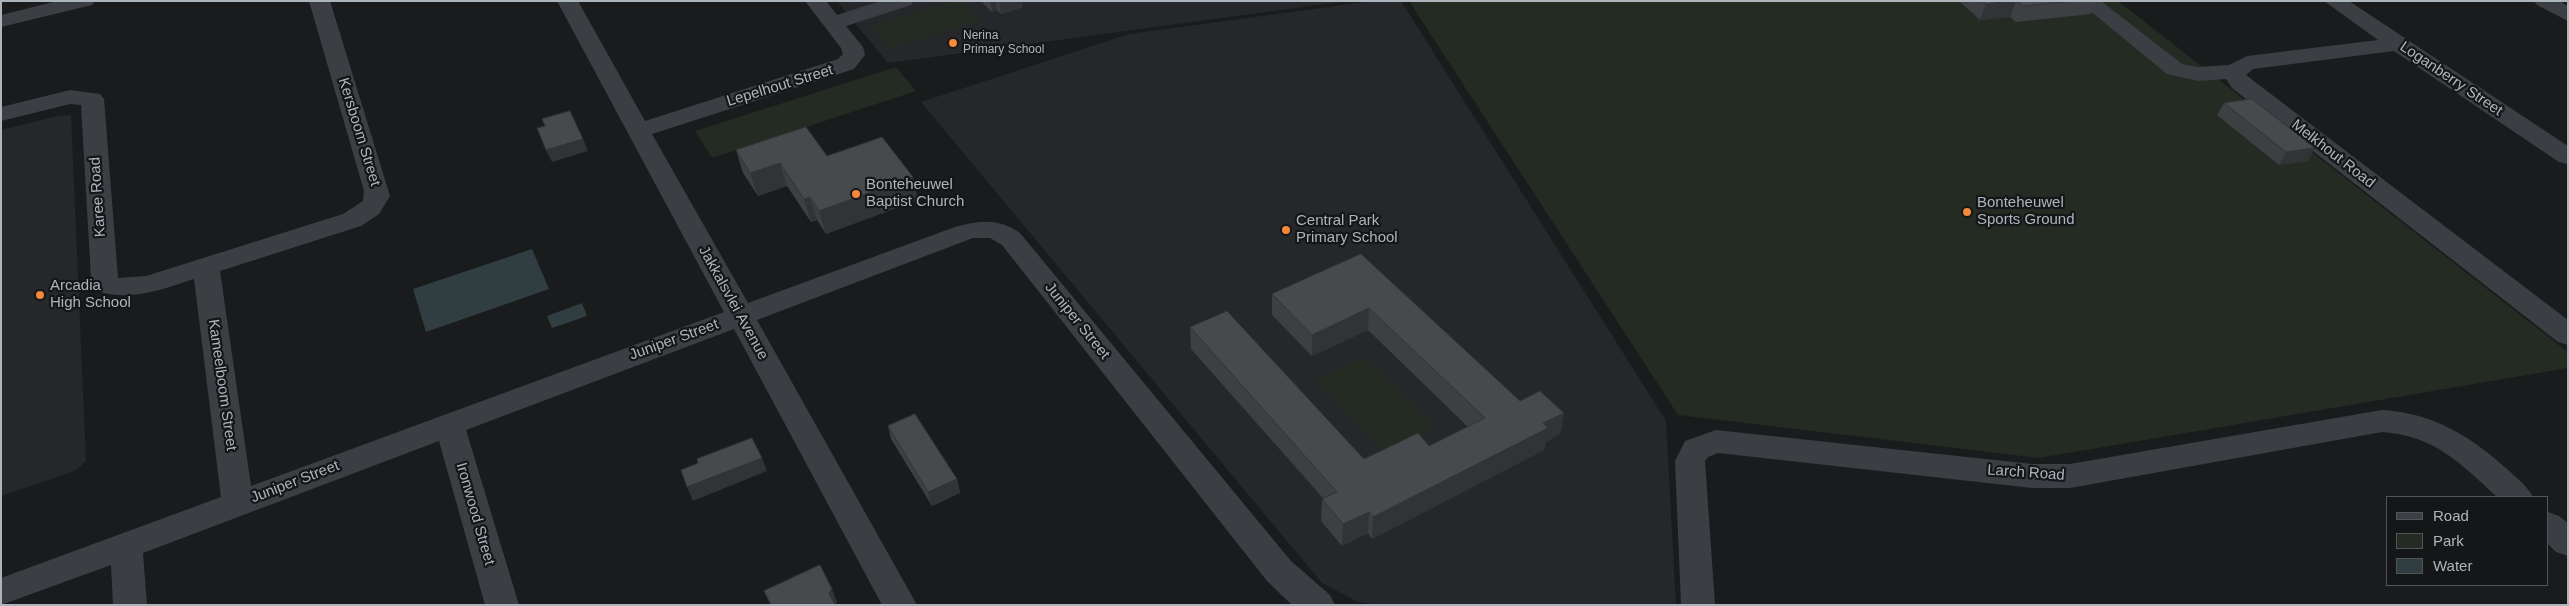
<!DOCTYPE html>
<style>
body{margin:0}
#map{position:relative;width:2569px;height:606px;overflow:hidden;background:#1a1b1d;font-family:Helvetica,sans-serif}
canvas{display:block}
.frame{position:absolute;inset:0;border:2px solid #adb5bc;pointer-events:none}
.legend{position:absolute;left:2386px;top:496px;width:162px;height:90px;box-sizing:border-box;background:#151618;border:1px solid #52565a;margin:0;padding:6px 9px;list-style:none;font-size:15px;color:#adb5bc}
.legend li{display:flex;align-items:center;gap:10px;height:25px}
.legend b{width:25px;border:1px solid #52565a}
</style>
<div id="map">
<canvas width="2569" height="606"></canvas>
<div class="frame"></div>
<ul class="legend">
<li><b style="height:6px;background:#3b3e42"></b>Road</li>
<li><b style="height:14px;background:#232b22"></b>Park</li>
<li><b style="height:14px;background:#303e42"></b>Water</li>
</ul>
</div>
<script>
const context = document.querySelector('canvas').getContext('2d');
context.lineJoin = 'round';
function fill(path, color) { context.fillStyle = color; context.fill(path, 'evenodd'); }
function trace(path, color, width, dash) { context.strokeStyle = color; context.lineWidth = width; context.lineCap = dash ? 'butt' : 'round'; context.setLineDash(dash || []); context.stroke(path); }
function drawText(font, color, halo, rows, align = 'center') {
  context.font = font + ' Helvetica,sans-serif'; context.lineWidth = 4.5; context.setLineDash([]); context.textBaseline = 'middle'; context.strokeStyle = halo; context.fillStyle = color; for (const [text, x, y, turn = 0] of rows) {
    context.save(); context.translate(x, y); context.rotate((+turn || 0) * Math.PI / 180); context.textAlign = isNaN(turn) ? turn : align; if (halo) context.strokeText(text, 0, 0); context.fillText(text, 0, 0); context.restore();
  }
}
fill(new Path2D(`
 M837,1H1348L888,63Z
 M1372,1H1401L1666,421L1676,605H1376L1358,602L1322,583L921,102L1129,34Z
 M71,115L86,461L75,471L1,496V130L57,116Z`), '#26272a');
fill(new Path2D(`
 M953,1H963L981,21L888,49L869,26Z
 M1409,1H2118L2568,352V368L2039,458L1678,415Z
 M896,67L916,91L712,158L695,131Z
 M1364,356L1435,427L1385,453L1315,379Z`), '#232b22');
fill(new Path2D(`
 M532,249L549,289L426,332L413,289Z
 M582,303L587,316L552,328L547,316Z`), '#303e42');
fill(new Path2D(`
 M57,1H95L92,5L1,27V15Z
 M309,1H330L390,196L379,214L361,226L220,271L251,486L724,312L557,1H578L645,121L838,59L843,54L841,48L805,1H826L837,15L881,1H914L911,5L846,26L863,47L865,55L854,69L652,134L748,303L955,227C978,220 1000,218 1020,233L1291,561L1330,595L1335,605H1292L1267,581L1002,245L990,238H973L757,320L917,605H882L734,329L466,430L519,605H485L439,441L143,553L147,605H113L111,565L1,605V578L221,497L194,279C163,289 133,301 100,292L91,278L81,105L70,104L1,121V107L70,90L100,94L104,99L118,278L146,276L343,214L363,201L364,191Z
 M2078,1H2101L2182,64L2198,67L2229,65L2247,56L2378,40L2324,1H2349L2568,146V164L2559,162L2394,51L2253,69L2246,75L2568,320V345L2558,342L2232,88L2226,79L2198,81L2167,74Z
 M2534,1H2560L2568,6V21L2537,5Z
 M2382,410C2433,413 2470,436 2507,469C2517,478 2527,486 2533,497H2497C2460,463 2435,436 2382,432L2070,488H2032L1718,453L1708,457L1705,461L1715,605H1681L1675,461L1685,441L1716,430L2032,464H2070Z
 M2548,512L2559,516L2568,523V556L2556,552L2548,544Z`), '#3b3e42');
fill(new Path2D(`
 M981,1H1022L1023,7L1001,14L997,10L992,12Z
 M1959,1H2097L2091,14L2016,22L2010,17L1980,20Z
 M2224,103L2308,161L2279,165L2217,115Z
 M736,150L827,156L918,200L826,234L817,220L811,222L787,186L758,196L743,173Z
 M1361,254L1520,401L1564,413L1560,434L1546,442L1544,450L1372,539L1368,533L1342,546L1321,521L1322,499L1323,498L1191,349L1190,327L1364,459L1429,446L1468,427L1368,330L1312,356L1272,315V294Z
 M888,426L957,479L960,493L932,506L891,439Z`), '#3d3f42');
fill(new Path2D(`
 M990,1H996L997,10L992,12Z
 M999,1H1022L1023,7L1001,14Z
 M2012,1H2016L2010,17L1980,20L1986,4Z
 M583,139L588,151L552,162L546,150Z
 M2315,148L2308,161L2279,165L2286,152Z
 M780,163L787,186L758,196L750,173Z
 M913,177L918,200L826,234L819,211Z
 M810,197L817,220L811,222L804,199Z
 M1369,308L1368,330L1312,356V335Z
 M1564,413L1560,434L1546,442L1544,450L1372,539L1373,517L1543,423Z
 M762,458L767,471L693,501L687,487Z
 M957,479L960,493L932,506L928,492Z
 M1369,512L1368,533L1342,546L1343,524Z
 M832,589L837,602L835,605L829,593Z`), '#323336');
const building = new Path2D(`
 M1983,1H2012L1986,4Z
 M2017,1H2071L2023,6Z
 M2252,99L2315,148L2286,152L2224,103Z
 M570,111L583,139L546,150L537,128L545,126L542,119Z
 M806,127L827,156L882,137L913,177L819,211L810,197L804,199L780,163L750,173L736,150Z
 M1361,254L1520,401L1540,391L1564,413L1543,423L1548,428L1373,517L1369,512L1343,524L1322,499L1337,492L1190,327L1227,311L1364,459L1418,433L1429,446L1485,418L1369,308L1312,335L1272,294Z
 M915,414L957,479L928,492L888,426Z
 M752,438L762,458L687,487L681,470L698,463L697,459Z
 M820,565L832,589L829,593L835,605H771L764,591Z`);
fill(building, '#47494d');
trace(building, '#323336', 1);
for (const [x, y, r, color] of [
 [953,43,5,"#f4883b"],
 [856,194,5,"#f4883b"],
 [1967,212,5,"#f4883b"],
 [1286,230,5,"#f4883b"],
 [40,295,5,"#f4883b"]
]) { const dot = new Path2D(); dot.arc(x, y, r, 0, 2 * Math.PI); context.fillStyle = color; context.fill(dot); trace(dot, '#151618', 2); }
drawText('12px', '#adb5bc', '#151618', [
 ["Nerina",963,36],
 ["Primary School",963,50]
], 'left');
drawText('15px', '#adb5bc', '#151618', [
 ["Loganberry Street",2451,79,34],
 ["Lepelhout Street",780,86,-17],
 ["Kersboom Street",359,132,73],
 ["Melkhout Road",2333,154,38],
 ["Karee Road",98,197,-94],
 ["Jakkalsvlei Avenue",733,303,61],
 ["Juniper Street",1077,321,51],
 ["Juniper Street",674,340,-20],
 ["Kameelboom Street",222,385,82],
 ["Larch Road",2026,473,4],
 ["Juniper Street",295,482,-21],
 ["Ironwood Street",475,514,74]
]);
drawText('15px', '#adb5bc', '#151618', [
 ["Bonteheuwel",866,185],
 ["Baptist Church",866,202],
 ["Bonteheuwel",1977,203],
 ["Sports Ground",1977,220],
 ["Central Park",1296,221],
 ["Primary School",1296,238],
 ["Arcadia",50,286],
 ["High School",50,303]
], 'left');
</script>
